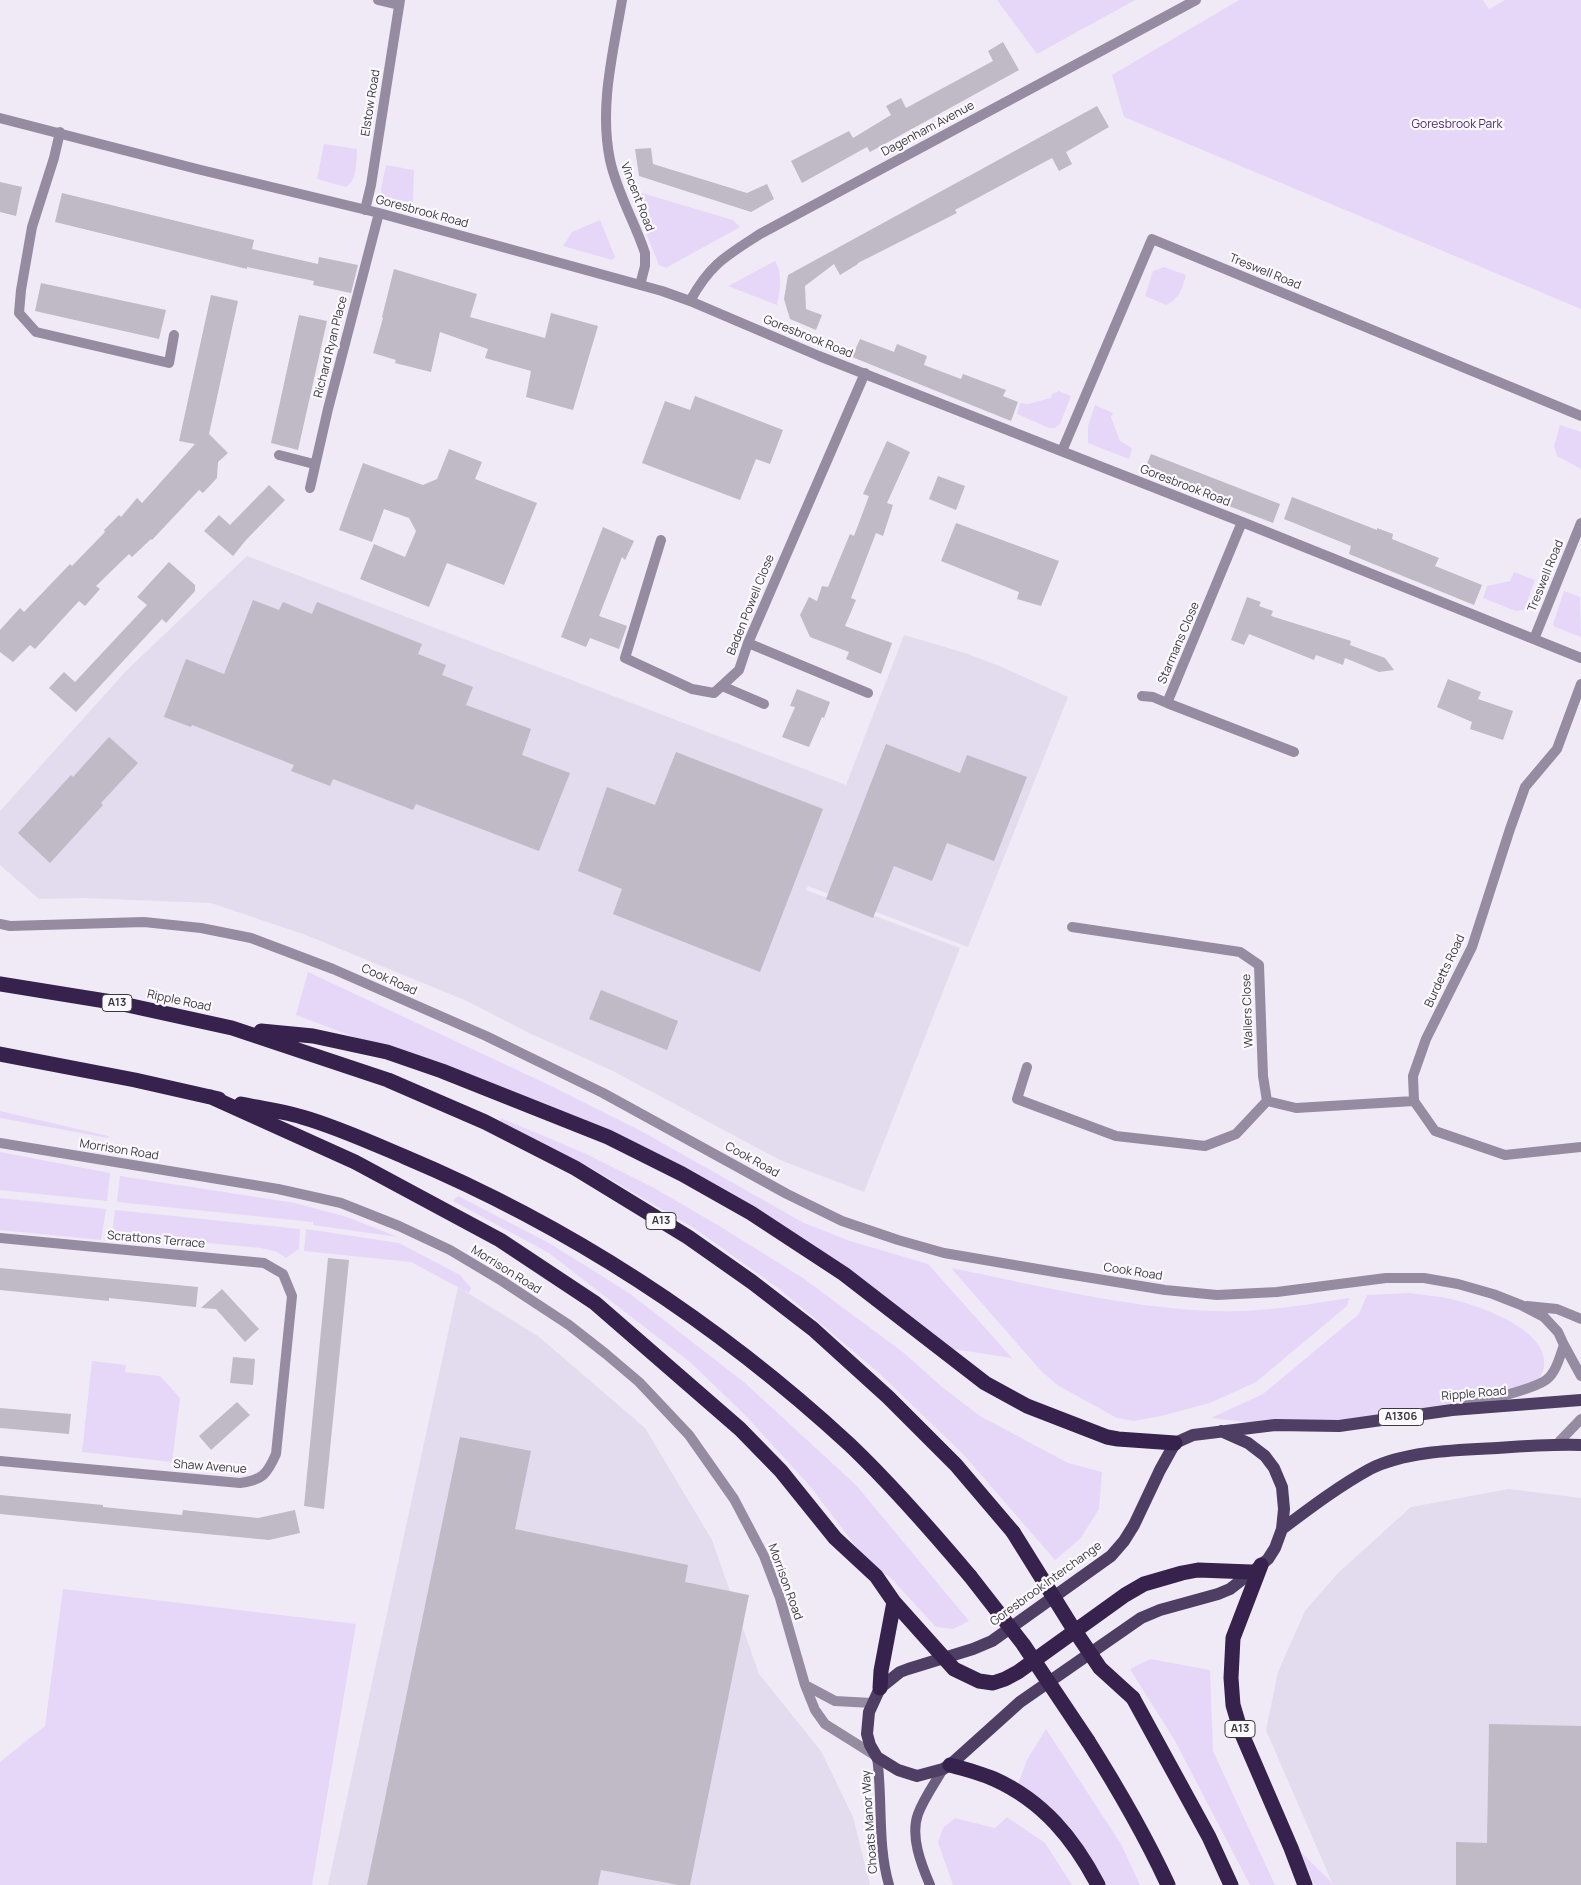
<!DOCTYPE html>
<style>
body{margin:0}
canvas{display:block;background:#efeaf6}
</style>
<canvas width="1581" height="1885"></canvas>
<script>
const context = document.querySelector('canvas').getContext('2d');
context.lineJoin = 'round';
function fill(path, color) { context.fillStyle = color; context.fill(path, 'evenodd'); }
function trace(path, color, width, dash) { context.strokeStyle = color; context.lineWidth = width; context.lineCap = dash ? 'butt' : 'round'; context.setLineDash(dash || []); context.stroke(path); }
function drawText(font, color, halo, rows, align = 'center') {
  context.font = font + ' Manrope,sans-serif'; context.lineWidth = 4.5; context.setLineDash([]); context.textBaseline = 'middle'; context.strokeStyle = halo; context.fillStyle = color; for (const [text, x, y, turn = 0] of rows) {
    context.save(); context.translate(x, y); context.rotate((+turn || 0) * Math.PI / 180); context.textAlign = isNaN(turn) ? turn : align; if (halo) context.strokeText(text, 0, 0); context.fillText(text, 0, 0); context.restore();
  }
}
fill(new Path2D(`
 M247,556L846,785L904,635L965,653L1002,667L1068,697L968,947L808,886L806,890L960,948L864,1192L780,1160L613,1071L529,1033L467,1001L306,935L211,903L84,898L39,899L0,865V811L126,671Z
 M458,1287L538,1336L645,1428L712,1540L759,1674L821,1751L853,1817L870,1885H328Z
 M1509,1489L1581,1498V1885H1333L1266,1730L1278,1672L1305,1611L1338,1573L1411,1507Z`), '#e3dbee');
fill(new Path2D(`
 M997,0H1135L1037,54Z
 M1239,0H1483L1489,9L1505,0H1581V309L1124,117L1112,75Z
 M324,144L357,149C356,163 358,179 346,187L317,179Z
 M386,165L414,170L413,202L389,199L382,195L381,189Z
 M635,191L733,220L740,227L666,268L659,265L630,194Z
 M600,220L615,257L612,260L563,246L572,232Z
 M775,261C783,273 780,292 777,305L728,286Z
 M1164,267L1186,275C1182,289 1180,298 1166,305L1145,296L1153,271Z
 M1059,391L1071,396L1060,424L1055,428H1049L1017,414L1020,403L1028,404L1051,398L1052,394Z
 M1095,405L1113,413L1111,417L1120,441L1132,448L1129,459L1088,443V426Z
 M1560,425L1581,432V469L1557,456L1554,446Z
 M1514,572L1535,580L1524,610L1516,611L1483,598L1487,586L1510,581Z
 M1564,591L1580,597L1581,637L1555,627L1553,624Z
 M308,972L549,1085L643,1132L804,1223L850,1241L928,1264L1012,1358L953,1349L828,1258L546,1109L296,1015Z
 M0,1111L108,1136V1138L0,1118Z
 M501,1118L584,1153L654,1188L716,1224L803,1278L904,1353L942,1387L980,1416L1068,1463L1102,1472L1099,1509L1080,1539L1055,1560L963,1454L879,1373L782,1291L697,1230L589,1167L499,1124Z
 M0,1152L110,1173L107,1201L0,1190Z
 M120,1176L295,1203L347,1217L398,1237L313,1225V1222L117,1202Z
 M458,1196L549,1243L629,1293L745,1383L856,1485L969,1621L953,1629L936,1627L888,1575L877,1574L809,1485L746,1416L691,1363L549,1253L453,1201Z
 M0,1198L106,1209L101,1240L0,1230Z
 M115,1210L300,1229L299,1249L286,1258L277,1252L261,1248L112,1234Z
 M306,1229L399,1243L460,1275L471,1288L469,1293L411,1262L304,1251Z
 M951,1268C1037,1285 1126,1308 1213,1311C1259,1313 1304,1305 1349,1298L1347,1306L1256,1382L1210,1403L1161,1416L1134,1421L1117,1418L1059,1386L1043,1373Z
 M1409,1293C1423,1295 1438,1296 1451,1299C1480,1306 1550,1330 1544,1367C1542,1377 1534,1385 1527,1392L1473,1398L1386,1419L1264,1424L1211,1418L1263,1394L1359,1314L1367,1295Z
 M92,1361L126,1365L125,1372L160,1376L180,1398L172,1462L82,1452Z
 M63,1589L356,1624L312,1885H0V1762L45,1726Z
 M1150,1659L1210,1670L1213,1751L1275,1885H1250L1175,1741L1130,1669Z
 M1046,1729L1121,1844L1140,1885H1102L1017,1787L1027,1760Z
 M1007,1817L1045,1843L1072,1885H953L938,1842L943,1828L955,1818L995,1828Z
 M1301,1852L1332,1883L1333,1885H1314Z`), '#e6d7f9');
fill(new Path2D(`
 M1003,42L1019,70L870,152L867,147L802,183L791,161L849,131L853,138L891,115L886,106L901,98L906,108L993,61L988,51Z
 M1097,106L1109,127L1066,152L1072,164L1059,171L1052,158L955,210L957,213L858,263V264L840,275L834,264L805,286L806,309L822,315L816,330L790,319L784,299L788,275Z
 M651,148L653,164L747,193L767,184L774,199L751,212L639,176L635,149Z
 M0,182L22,187L16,216L0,212Z
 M62,193L254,240L252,249L318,264L319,257L358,265L351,293L313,285L314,281L247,267V269L55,222Z
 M394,269L477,294L470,317L545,338L551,313L598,326L573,410L526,397L531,371L485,358L488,349L440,332L431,372L395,363L396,360L373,353L383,318L382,317Z
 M41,283L166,310L159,339L35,311Z
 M211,295L238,301L209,434L228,453L218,462L217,478L203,493L199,490L152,540L151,539L132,557L129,554L96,586L100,589L85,606L79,601L35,649L30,645L13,662L0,652V630L20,608L24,612L70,564L72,566L105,532L104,530L119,515L121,517L137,498L142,503L195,444L179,441Z
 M299,315L327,321L298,450L271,443Z
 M860,339L894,352L897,344L927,356L924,365L961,379L963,374L1006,390L1003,396L1018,402L1011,421L852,357Z
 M695,396L783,430L770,464L756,459L740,500L642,463L665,401L690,410Z
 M887,441L910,452L887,503L893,505L883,536L876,533L851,598L856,600L845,626L892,643L881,674L846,659L849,652L810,637L800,615L809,597L817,601L822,586L828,587L850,534L854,536L869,496L863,494Z
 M449,449L482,462L475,479L537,503L504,585L447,563L429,607L360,579L374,544L405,557L416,531L409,518L384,509L372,542L339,530L363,463L423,485L437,479Z
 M1151,454L1280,504L1273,523L1143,473Z
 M938,476L965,486L956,510L929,499Z
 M269,485L285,500L246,540L233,556L204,531L219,515L230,525Z
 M1292,497L1377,530V528L1393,534L1392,539L1439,558L1435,566L1482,585L1474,605L1349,554L1351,546L1284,519Z
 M956,523L1059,561L1041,606L1017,599L1019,592L941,561Z
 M603,527L634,541L625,560L622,557L599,616L627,626L619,649L590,638L586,647L561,637Z
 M169,562L195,585V591L166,623L162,619L76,712L49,688L64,672L75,682L147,605L137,597Z
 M1247,597L1261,602L1259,606L1273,611L1271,616L1351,641L1350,645L1385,658L1394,670L1379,672L1345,658L1343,665L1316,655L1314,660L1249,634L1244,645L1231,640Z
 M253,600L279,610L283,602L312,614L317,602L422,644L418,654L446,665L442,675L473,687L466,705L531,729L522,755L570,773L539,851L416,804L413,810L333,779L330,786L291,771L294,765L192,725L191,727L164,717L186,659L224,674Z
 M1448,679L1481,692L1478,699L1513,711L1503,740L1470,729L1472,722L1437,707Z
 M797,689L830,702L824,718L822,717L809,747L782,737L795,707L790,706Z
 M109,737L138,763L101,803L103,805L50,863L18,833L71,775L73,777Z
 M886,744L960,773L967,755L1027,777L994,861L947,843L932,881L894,866L873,918L826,899Z
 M676,752L823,809L760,972L613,914L622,889L578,871L607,787L655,805Z
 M601,990L678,1021L667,1050L589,1019Z
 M328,1258L349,1260L324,1509L304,1506Z
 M0,1268L198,1287L196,1307L109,1298V1301L0,1290Z
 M222,1289L259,1329L245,1342L216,1309L201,1308Z
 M233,1357L255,1359L253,1385L230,1383Z
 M237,1402L250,1415L211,1450L199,1436Z
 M0,1408L71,1414L69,1434L0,1428Z
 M460,1437L531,1451L515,1529L688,1565L685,1582L749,1595L690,1885H678L601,1870L598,1885H367Z
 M0,1495L103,1505V1507L182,1515L183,1510L258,1518L295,1510L300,1533L269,1540L0,1514Z
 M1489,1724L1581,1726V1885H1456V1842L1487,1843Z`), '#bfbac6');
trace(new Path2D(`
 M378,0L399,5
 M622,0C613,53 599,107 610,160C617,193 635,222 645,253V266L640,285
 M0,118L197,169L379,213L662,291L690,301L819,356L1242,522L1581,658
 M60,132L54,158L32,227L21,290L19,313L36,332L169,363L174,335
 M365,210L371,185L400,0
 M690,301C710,264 726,256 760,234L1196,0
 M1062,451L1152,239L1581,416
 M279,455L314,464
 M310,488L328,409L379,213
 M1242,522L1167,703L1294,752
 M661,540L625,658L692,689L714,693L739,670L748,643L865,373
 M1534,639L1581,523
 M748,643L868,693
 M1581,684L1557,749L1525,787L1510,829L1472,947L1426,1039L1413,1076L1414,1101L1435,1131L1505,1155L1581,1147
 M722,686L764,704
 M1142,696L1153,697L1167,703
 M0,924L10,926L144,922L201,928L251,938L333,969L486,1036L603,1093L787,1194L842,1221L898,1240L944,1253L1055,1272L1165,1290L1217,1295L1277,1292L1386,1278H1424L1458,1284L1493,1294L1521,1305L1544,1317L1558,1332L1564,1345C1560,1356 1556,1373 1546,1380C1532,1390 1486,1400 1467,1405
 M1072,927L1240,952L1259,965L1263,1076L1267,1101L1296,1108L1414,1101
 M1027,1067L1017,1099L1116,1136L1205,1146L1236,1134L1267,1101
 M0,1143L278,1189L341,1203L399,1226L450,1250L502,1281L569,1325L606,1354L639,1382L689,1435L734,1499L764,1556L780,1598L805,1685L815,1710L825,1724L876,1756
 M0,1238L264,1263L283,1274L292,1296L276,1454C267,1474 263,1480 240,1483L0,1461
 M1527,1306L1557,1309L1581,1319
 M1564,1345L1581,1376
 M1557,1444L1581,1419
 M805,1685L835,1701L872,1703`), '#958ca2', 10);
trace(new Path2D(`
 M877,1757C883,1799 877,1844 889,1885
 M930,1885C921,1864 910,1836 918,1814C924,1798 935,1783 943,1769`), '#6c5e7e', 10);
trace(new Path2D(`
 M1221,1431L1248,1443L1265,1456L1274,1468L1282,1487L1284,1509L1282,1529L1275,1548L1268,1559L1261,1565L1230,1589L1218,1594L1160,1610L1141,1618L1020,1702L950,1765L943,1769L917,1776L898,1770L877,1757L870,1745L867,1734L869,1712L880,1688L900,1672L908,1669L973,1649L992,1641L1111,1556L1124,1541L1134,1525L1160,1470L1175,1443L1193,1435L1275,1425L1339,1426L1452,1410L1581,1400
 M1282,1529C1310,1508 1339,1486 1370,1469C1405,1451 1458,1450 1497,1448C1525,1446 1553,1444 1581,1445`), '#4f3e64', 12);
trace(new Path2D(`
 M0,984L118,1003L232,1028L388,1080L485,1122L575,1168L688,1237L752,1282L813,1329L888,1397L956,1465L1013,1532
 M261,1031L313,1036L387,1052L442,1071L608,1137L682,1174L751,1213L844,1274L985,1383L1027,1406L1107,1437L1118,1439L1175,1443
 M0,1054L135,1080L219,1099
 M211,1097L355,1162L500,1240L595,1303L740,1429L781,1471L835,1538L876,1576L894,1602L954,1669L979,1681L993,1683L1005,1679L1018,1672L1125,1595L1144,1584L1182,1573L1198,1570L1251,1572
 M241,1104C261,1108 282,1111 302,1117C337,1127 372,1143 405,1157C569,1226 720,1325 850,1445C893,1486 932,1531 970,1576
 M1261,1565L1233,1638L1231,1678L1233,1705L1241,1732L1291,1848L1305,1885
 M880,1688L881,1671L894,1602
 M1133,1698L1209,1837L1231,1885
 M1088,1741C1117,1787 1145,1835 1168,1885
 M950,1765C965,1769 980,1773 994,1779C1043,1801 1074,1839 1098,1885`), '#37224d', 15);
trace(new Path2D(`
 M1013,1532L1071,1625L1100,1668L1133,1698
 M970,1576L1023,1644L1088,1741`), '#37224d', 15);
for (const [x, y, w] of [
 [117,1003,30],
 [661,1221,30],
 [1401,1417,45],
 [1240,1729,30]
]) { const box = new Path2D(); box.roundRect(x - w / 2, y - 8.5, w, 17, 4); context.fillStyle = '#fbf9fe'; context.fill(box); trace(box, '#3a383d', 1); }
drawText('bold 11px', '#3a383d', null, [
 ["A13",117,1003],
 ["A13",661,1221],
 ["A1306",1401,1417],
 ["A13",1240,1729]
]);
drawText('12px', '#3a383d', '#fbf9fe', [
 ["Elstow Road",371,103,-81],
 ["Dagenham Avenue",928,129,-28],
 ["Vincent Road",637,197,69],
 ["Goresbrook Road",422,212,15],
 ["Treswell Road",1265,272,22],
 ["Goresbrook Road",808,337,22],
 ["Richard Ryan Place",331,347,-76],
 ["Goresbrook Road",1185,486,21],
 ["Treswell Road",1546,576,-68],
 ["Baden Powell Close",751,605,-68],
 ["Starmans Close",1179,643,-67],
 ["Burdetts Road",1445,971,-65],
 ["Cook Road",389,980,24],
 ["Ripple Road",179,1001,12],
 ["Wallers Close",1248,1011,-92],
 ["Morrison Road",119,1150,9],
 ["Cook Road",752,1160,29],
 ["Scrattons Terrace",156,1240,5],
 ["Morrison Road",506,1270,32],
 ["Cook Road",1133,1272,9],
 ["Ripple Road",1474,1394,-5],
 ["Shaw Avenue",210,1467,4],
 ["Morrison Road",785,1582,70],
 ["Goresbrook Interchange",1046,1584,-36],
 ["Choats Manor Way",870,1822,-94]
]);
drawText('12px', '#4c2c6b', '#fbf9fe', [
 ["Goresbrook Park",1457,125]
]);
</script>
